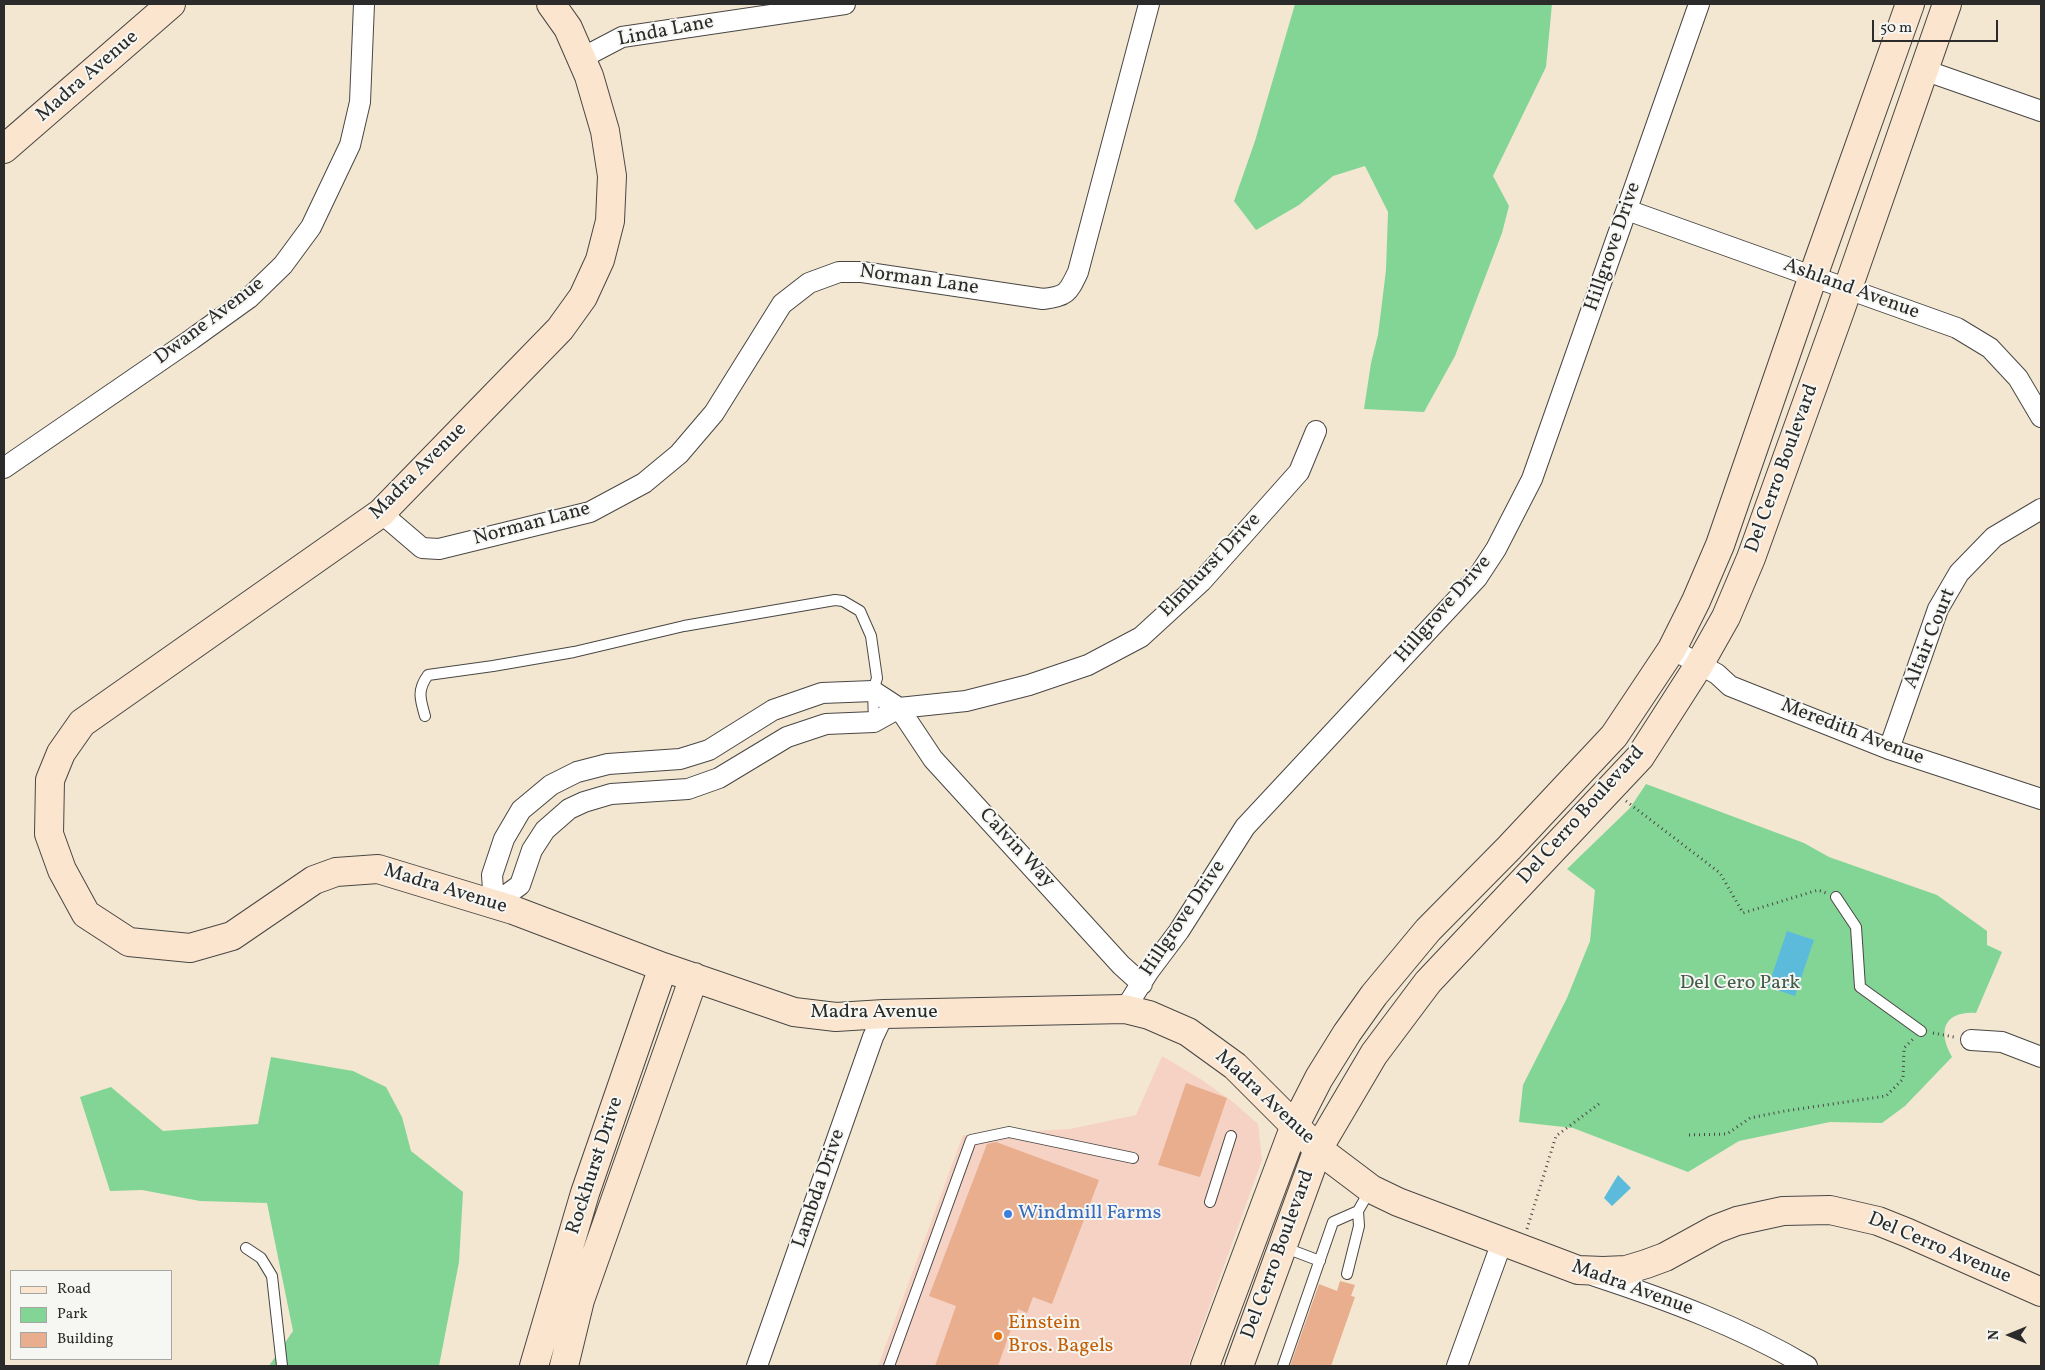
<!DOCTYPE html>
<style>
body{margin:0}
#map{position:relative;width:2045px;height:1370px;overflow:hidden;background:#f3e7d1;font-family:Vollkorn,serif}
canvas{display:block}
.frame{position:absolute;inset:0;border:5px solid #2b2b2b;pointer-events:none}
.legend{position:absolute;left:10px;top:1270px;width:162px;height:90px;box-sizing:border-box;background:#f6f6f2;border:1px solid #a5a5a2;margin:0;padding:6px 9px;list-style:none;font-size:15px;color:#2b2b2b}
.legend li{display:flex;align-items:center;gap:10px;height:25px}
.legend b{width:25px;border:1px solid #a5a5a2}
.north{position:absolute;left:1985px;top:1310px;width:50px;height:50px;-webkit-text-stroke:4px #f6f6f2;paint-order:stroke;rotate:270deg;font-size:14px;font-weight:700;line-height:20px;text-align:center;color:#2b2b2b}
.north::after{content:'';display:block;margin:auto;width:18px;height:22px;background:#2b2b2b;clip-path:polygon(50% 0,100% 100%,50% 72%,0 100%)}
.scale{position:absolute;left:1872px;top:20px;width:126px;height:22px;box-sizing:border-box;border:2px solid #2b2b2b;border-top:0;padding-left:6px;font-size:15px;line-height:18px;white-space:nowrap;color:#2b2b2b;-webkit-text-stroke:4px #f6f6f2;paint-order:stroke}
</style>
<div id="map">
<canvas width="2045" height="1370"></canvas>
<div class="frame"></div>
<ul class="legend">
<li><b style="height:6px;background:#fbe5cf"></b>Road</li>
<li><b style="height:14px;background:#83d596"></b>Park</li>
<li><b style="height:14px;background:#e8ae8d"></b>Building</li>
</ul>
<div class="north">N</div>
<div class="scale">50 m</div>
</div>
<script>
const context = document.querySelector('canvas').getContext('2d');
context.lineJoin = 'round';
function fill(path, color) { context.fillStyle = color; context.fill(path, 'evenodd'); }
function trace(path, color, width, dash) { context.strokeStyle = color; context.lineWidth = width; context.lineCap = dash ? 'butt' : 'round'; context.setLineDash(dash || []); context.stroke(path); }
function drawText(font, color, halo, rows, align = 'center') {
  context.font = font + ' Vollkorn,serif'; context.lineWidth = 4; context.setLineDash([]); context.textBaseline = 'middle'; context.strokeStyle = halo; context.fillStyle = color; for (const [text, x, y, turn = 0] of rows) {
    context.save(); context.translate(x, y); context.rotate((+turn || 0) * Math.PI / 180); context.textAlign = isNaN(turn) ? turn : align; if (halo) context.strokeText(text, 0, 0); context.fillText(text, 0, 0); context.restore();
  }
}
fill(new Path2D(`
 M1162,1056L1202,1080L1233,1102L1258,1124L1262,1160L1188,1366H878L963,1135L1070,1129L1136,1115Z`), '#f6d2c5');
fill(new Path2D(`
 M1295,4H1552L1546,67L1493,176L1509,206L1502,233L1455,356L1424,412L1364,409L1371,363L1378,335L1386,270L1388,212L1365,166L1333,176L1299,205L1256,230L1234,201L1255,141Z
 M1646,784L1804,843L1829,857L1937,895L1987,931V945L2002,952L1976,1013C1944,1011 1937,1031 1952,1057L1905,1106L1882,1123L1830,1122L1739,1141L1688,1172L1573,1128L1519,1122L1523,1085L1567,998L1590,941L1595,890L1567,869L1630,808Z
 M271,1057L353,1071L386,1087L402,1117L411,1151L463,1192L459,1262L439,1366H269L293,1331L267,1203L200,1201L142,1190L110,1191L80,1097L111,1087L163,1131L258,1124Z`), '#83d596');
fill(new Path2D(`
 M1787,931L1814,940L1795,996L1768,987Z
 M1618,1175L1631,1188L1612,1206L1604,1198Z`), '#5cbbdb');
fill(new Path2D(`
 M1186,1083L1227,1098L1200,1177L1158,1165Z
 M996,1142L1099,1180L1052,1304L1033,1297L1027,1313L1018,1309L998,1366H935L956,1306L929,1296L987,1144Z
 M1340,1281L1355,1285L1351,1296L1355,1297L1331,1366H1290L1319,1284L1337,1291Z`), '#e8ae8d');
const lane = new Path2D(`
 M425,716C420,699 417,690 428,675L493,666L574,652L684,626L835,600L843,601L860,611L871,636L877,678L873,691L874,722
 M1836,897L1856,927L1860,987L1921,1031
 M1210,1202L1231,1136
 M1283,1247L1320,1261
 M246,1248L261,1258L272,1276L282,1366
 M1347,1274L1359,1226L1358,1211
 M889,1366L971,1140L1009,1132L1133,1158
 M1283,1366L1333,1222L1358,1211L1370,1190`);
const street = new Path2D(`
 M580,59L622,37L845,4
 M1924,70L2041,111
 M1627,210L1957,328L1990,348L2018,378L2041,417
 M4,468L192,339L249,298L283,265L311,227L350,145L360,102L364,4
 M381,513L422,548L439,549L590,512L644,483L679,454L714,413L782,304L809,283L839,272H862L1043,299C1067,296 1068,293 1078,272L1149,4
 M1672,649L1717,674L1730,686L1889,749L2041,799
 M1889,749L1938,609L1959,573L1994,537L2041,509
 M494,904L520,885L532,850L545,830L569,809L584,802L611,794L688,789L719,778L787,737L826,724L874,722L899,708L966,701L1029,685L1088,665L1141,637L1201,582L1299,472L1316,431
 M494,904L492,875L504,839L521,810L551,785L577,772L608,764L680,759L709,750L773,710L822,693L873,691L899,708L933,759L1121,965L1142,984
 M1125,1009L1149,971L1179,931L1245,827L1477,578L1496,549L1532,479L1699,4
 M1971,1040L2002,1042L2041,1057
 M1595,1276C1668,1300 1741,1327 1807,1366
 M757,1366L873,1037L884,1014
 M1457,1366L1502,1242`);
const secondary = new Path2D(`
 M551,4L568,28L589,76L605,131L612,176L610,221L600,260L583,297L560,329L381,513L82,723L61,753L50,780L49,834L62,870L86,914L129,942L190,948L232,936L314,880L336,872L378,869L513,910L663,967L794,1012L836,1017L884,1014L1125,1009L1149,1015L1188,1032L1235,1066L1318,1149L1371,1189L1398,1202L1578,1270L1603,1271L1626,1270L1646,1264L1665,1257L1716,1229L1737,1221L1783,1211L1830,1210L1878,1221L1908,1233L2041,1292
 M4,149L171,4
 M534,1366L585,1193L663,967
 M564,1366L580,1300L694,977
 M1205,1366L1295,1125L1319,1078L1347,1033L1374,995L1428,930L1509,848L1614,736L1672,649L1696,601L1720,545L1813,276L1910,4
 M1239,1366L1318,1149L1374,1054L1428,982L1640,757L1699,665L1726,617L1751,558L1840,311L1947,4`);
trace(lane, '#494744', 12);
trace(street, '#494744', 22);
trace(secondary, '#494744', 30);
trace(new Path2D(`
 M1626,801L1720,873L1743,913L1818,890L1826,893
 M1933,1033L1954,1037
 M1689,1135L1727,1134L1750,1118L1785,1111L1886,1096L1903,1079L1904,1048L1913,1039
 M1527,1229L1556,1136L1600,1103`), '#494744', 3, [1, 4]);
trace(lane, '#fff', 10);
trace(street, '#fff', 20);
trace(secondary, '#fbe5cf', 28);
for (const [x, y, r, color] of [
 [1008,1214,5,"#3f7fe0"],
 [998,1336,5,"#e8710a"]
]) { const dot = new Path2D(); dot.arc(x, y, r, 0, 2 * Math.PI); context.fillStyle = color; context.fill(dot); trace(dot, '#f6f6f2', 2); }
drawText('20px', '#2b2b2b', '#f6f6f2', [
 ["Linda Lane",666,32,-11],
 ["Madra Avenue",88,77,-41],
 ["Hillgrove Drive",1614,247,-71],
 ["Norman Lane",919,281,8],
 ["Ashland Avenue",1851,290,20],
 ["Dwane Avenue",210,322,-37],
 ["Del Cerro Boulevard",1783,469,-70],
 ["Madra Avenue",419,472,-45],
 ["Norman Lane",532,525,-15],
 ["Elmhurst Drive",1211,566,-46],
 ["Hillgrove Drive",1444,610,-49],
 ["Altair Court",1931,639,-68],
 ["Meredith Avenue",1852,733,21],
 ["Del Cerro Boulevard",1582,816,-48],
 ["Calvin Way",1016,849,47],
 ["Madra Avenue",445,890,17],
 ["Hillgrove Drive",1184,919,-56],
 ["Madra Avenue",874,1013],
 ["Madra Avenue",1264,1098,43],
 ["Rockhurst Drive",596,1166,-72],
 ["Lambda Drive",820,1189,-71],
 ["Del Cerro Avenue",1939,1249,23],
 ["Del Cerro Boulevard",1279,1255,-70],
 ["Madra Avenue",1632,1289,20]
]);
drawText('20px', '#455e4b', '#f6f6f2', [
 ["Del Cero Park",1740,984]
]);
drawText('20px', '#366cbe', '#f6f6f2', [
 ["Windmill Farms",1018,1214]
], 'left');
drawText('20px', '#c56008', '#f6f6f2', [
 ["Einstein",1008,1324],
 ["Bros. Bagels",1008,1347]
], 'left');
</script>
